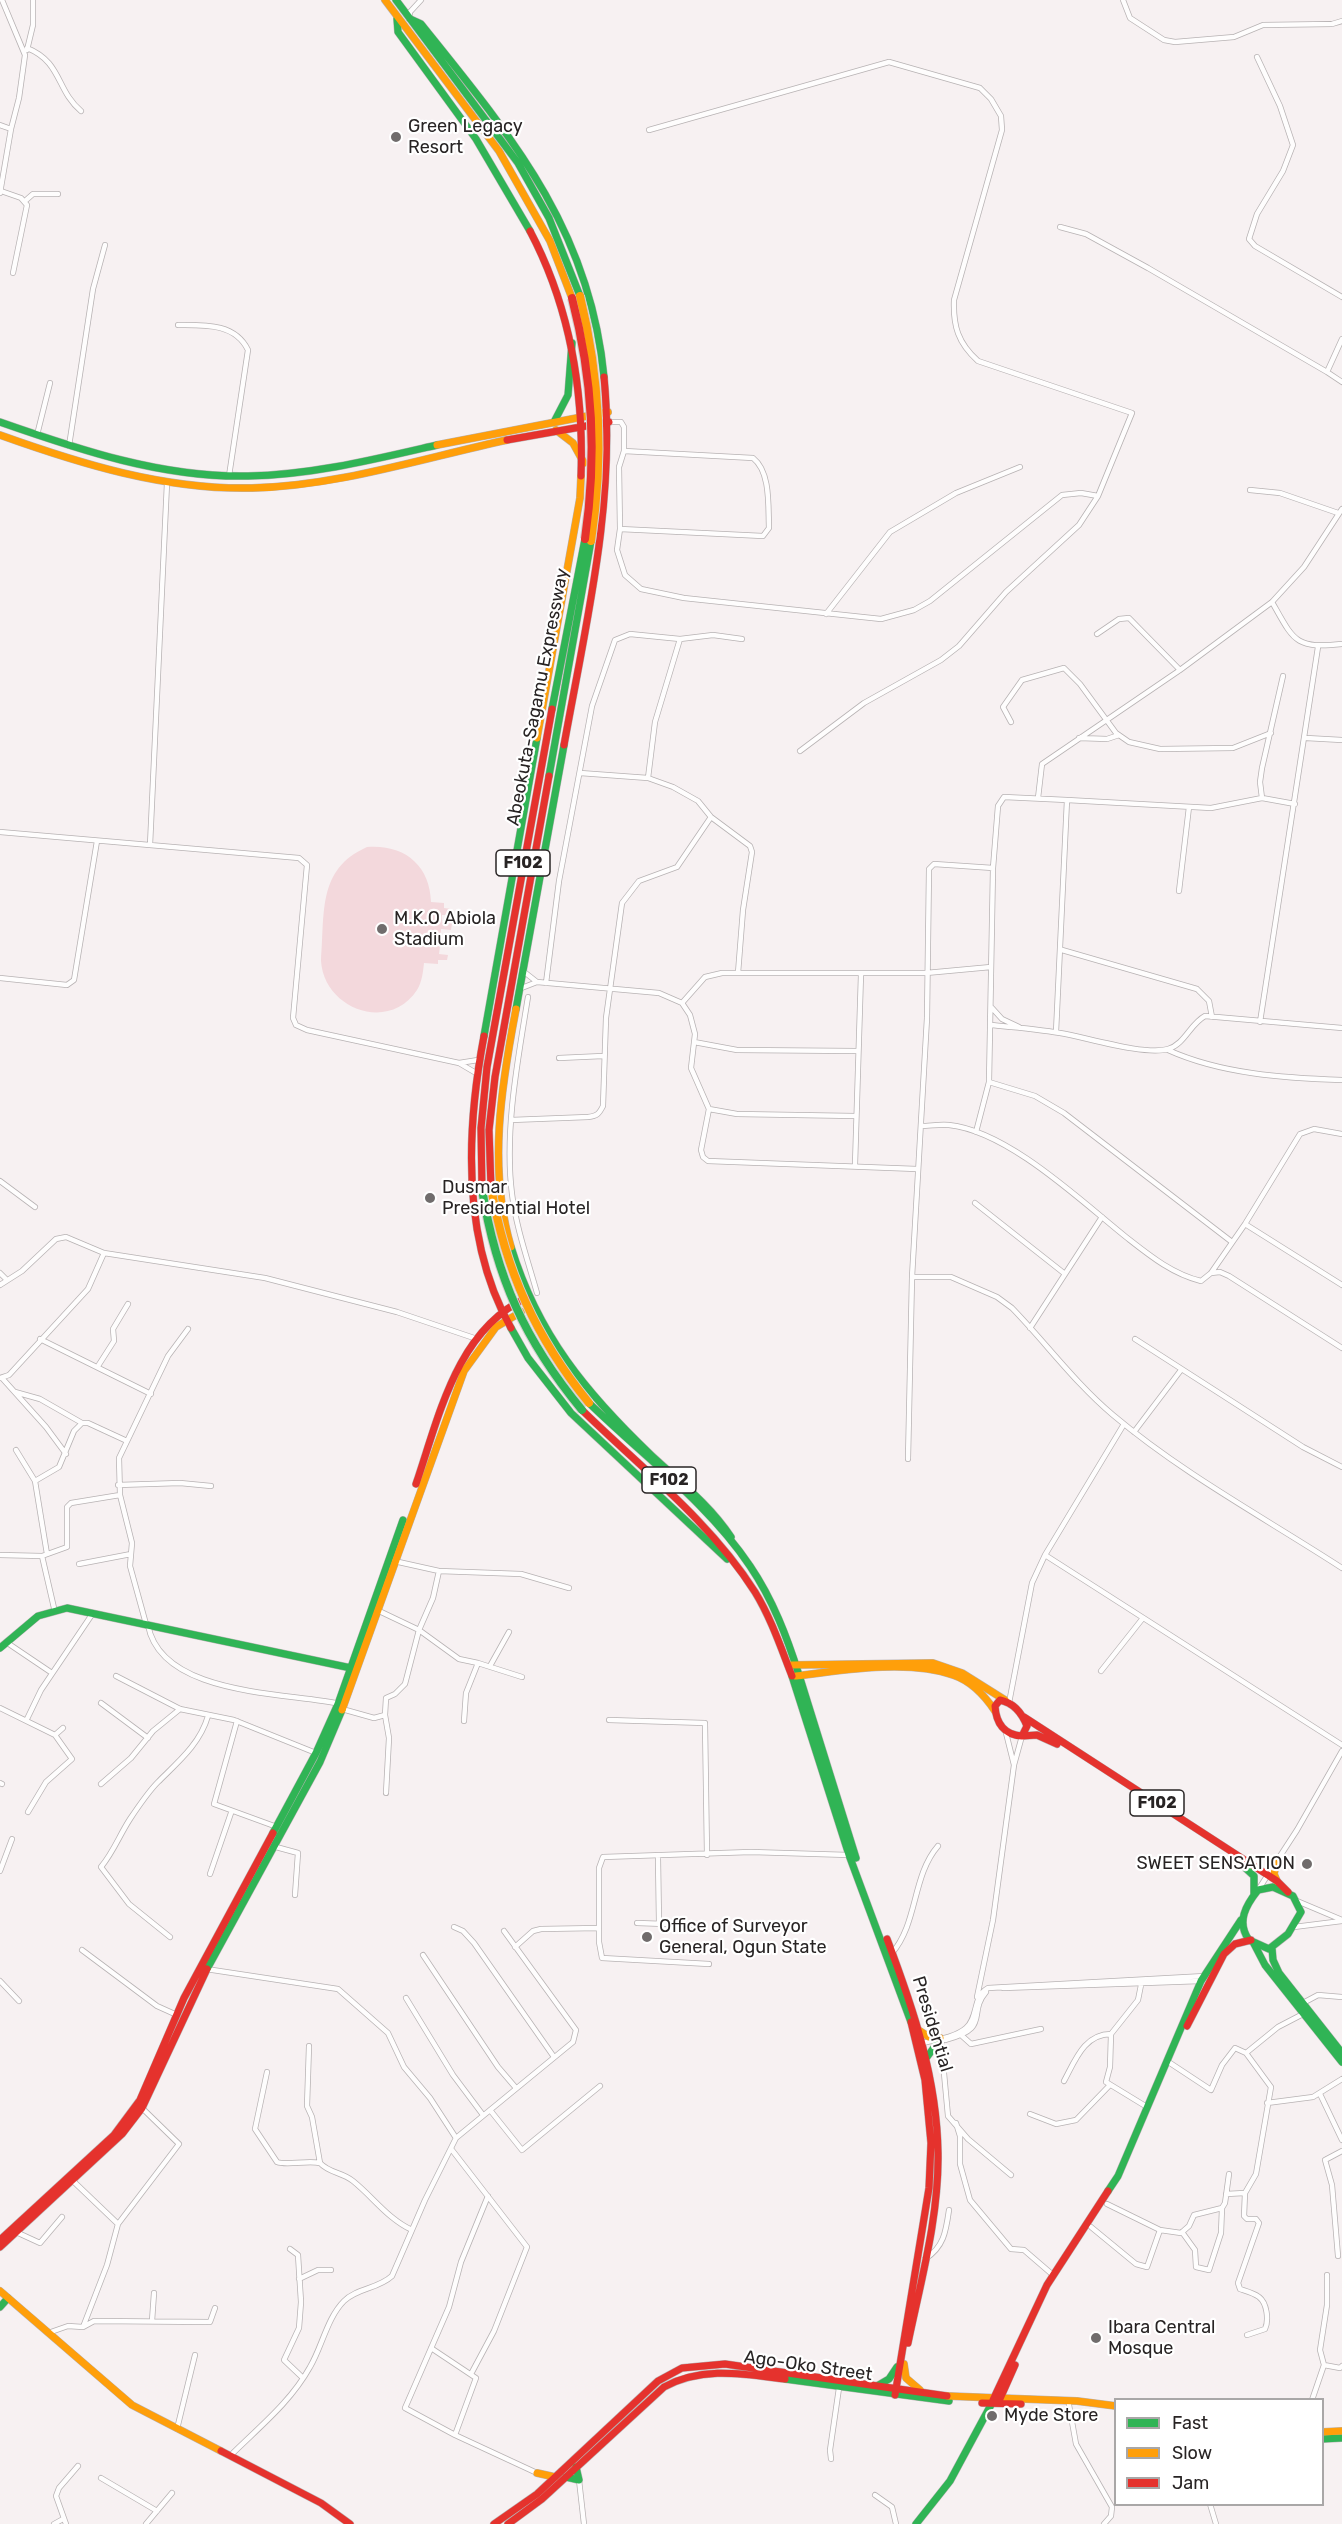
<!DOCTYPE html>
<style>
body{margin:0}
#map{position:relative;width:1342px;height:2524px;overflow:hidden;background:#f7f1f2;font-family:Rubik,sans-serif}
canvas{display:block}
.legend{position:absolute;left:1114px;top:2398px;width:210px;height:108px;box-sizing:border-box;background:#fff;border:2px solid #a9a7a7;margin:0;padding:8px 10px;list-style:none;font-size:18px;color:#282424}
.legend li{display:flex;align-items:center;gap:12px;height:30px}
.legend b{width:30px;border:2px solid #a9a7a7}
</style>
<div id="map">
<canvas width="1342" height="2524"></canvas>
<ul class="legend">
<li><b style="height:8px;background:#30b455"></b>Fast</li>
<li><b style="height:8px;background:#ff9f0a"></b>Slow</li>
<li><b style="height:8px;background:#e5322d"></b>Jam</li>
</ul>
</div>
<script>
const context = document.querySelector('canvas').getContext('2d');
context.lineJoin = 'round';
function fill(path, color) { context.fillStyle = color; context.fill(path, 'evenodd'); }
function trace(path, color, width, dash) { context.strokeStyle = color; context.lineWidth = width; context.lineCap = dash ? 'butt' : 'round'; context.setLineDash(dash || []); context.stroke(path); }
function drawText(font, color, halo, rows, align = 'center') {
  context.font = font + ' Rubik,sans-serif'; context.lineWidth = 4.5; context.setLineDash([]); context.textBaseline = 'middle'; context.strokeStyle = halo; context.fillStyle = color; for (const [text, x, y, turn = 0] of rows) {
    context.save(); context.translate(x, y); context.rotate((+turn || 0) * Math.PI / 180); context.textAlign = isNaN(turn) ? turn : align; if (halo) context.strokeText(text, 0, 0); context.fillText(text, 0, 0); context.restore();
  }
}
fill(new Path2D(`
 M367,847C404,844 430,865 431,902L444,903V908L452,909V915H442V922L452,923L451,930L441,929L440,940L449,941V947L440,946L439,954L448,955L447,960H438V964L424,963C423,972 422,982 417,990C389,1033 324,1009 321,961C325,913 317,869 367,847Z`), '#f3d8dc');
const street = new Path2D(`
 M2,0L25,55L19,98L11,129
 M1123,0L1130,18L1164,40L1175,42L1234,37L1263,25L1332,24L1342,21
 M409,18L410,12L421,0
 M27,48C62,62 56,90 81,111
 M27,50L33,25V0
 M1257,57L1280,106L1293,145L1283,171L1257,214L1249,239L1255,246L1342,297
 M0,125L11,129L0,193
 M1,191L21,198L27,205L13,273
 M25,201L33,194H58
 M1060,227L1086,234L1148,268L1327,372
 M178,325C204,325 235,323 248,350L229,476
 M1342,339L1327,372L1342,382
 M609,422H621L624,427V451L619,467L620,529L617,550L625,575L641,589L684,598L881,619L914,610L930,601L1062,495L1081,493L1098,496L1132,413L978,361C958,343 953,326 954,300L1002,130L1001,116L991,99L980,88L889,62L649,130
 M37,435L50,383
 M69,446L93,289L105,245
 M1250,490L1280,493L1338,513
 M620,529L763,536L769,528C768,507 771,472 753,458L624,451
 M1272,602C1294,641 1295,649 1342,644
 M826,614L890,532L956,493L1020,467
 M1097,634L1119,619L1129,618L1180,670
 M1011,722L1003,707L1022,680L1064,668L1080,684L1116,733L1129,742L1160,749L1233,748L1271,733
 M1079,738L1107,739L1119,735
 M1306,738L1342,740
 M800,751L864,703L941,660L959,646L1006,592L1079,525L1098,496
 M580,773L648,778L673,787L698,801L711,817L750,846L752,852L743,910L738,973
 M648,778L655,722L680,639
 M1038,798L1042,764L1180,670L1272,602L1304,567L1342,509
 M1262,798L1260,782L1262,768L1283,676
 M1067,800L1211,808L1262,798L1295,804
 M0,832L299,858L307,865L293,1018L296,1025L307,1030L459,1063L476,1073
 M150,845L167,483
 M993,868L934,864L929,869L927,1018L912,1277H951L997,1297L1012,1308C1046,1343 1075,1383 1113,1415C1183,1474 1265,1518 1342,1568
 M1179,891L1189,807
 M1062,950L1197,989L1209,1001L1212,1017
 M523,971L537,982
 M0,978L67,985L74,980L97,841
 M546,983L559,881L592,706L615,640L630,634L680,639L713,635L742,639
 M519,989L537,982L659,993L682,1003L690,1015L695,1034L691,1068L709,1109L701,1150L703,1157L708,1161L917,1169
 M528,997C518,1059 504,1131 512,1194C516,1227 528,1261 537,1293
 M682,1003L705,977L722,973H926L991,967
 M992,1008L1002,1019L1019,1027
 M1260,1022L1318,647
 M991,1025C1013,1027 1038,1029 1060,1033C1085,1037 1145,1056 1168,1049C1185,1044 1190,1024 1205,1016L1342,1028
 M694,1042L737,1050L856,1051
 M1168,1050C1221,1074 1284,1078 1342,1080
 M559,1058L603,1056
 M459,1063L478,1060
 M989,1082L1035,1096L1064,1113L1232,1242
 M709,1109L737,1114L855,1116
 M511,1120L588,1117C597,1116 599,1114 603,1106L606,1018L622,903L639,881L677,867L711,817
 M921,1126C930,1126 940,1124 949,1125C1008,1131 1081,1201 1126,1237C1149,1255 1172,1274 1201,1281L1211,1273L1245,1224L1300,1134L1314,1129L1342,1134
 M976,1132L989,1082L993,868L998,806L1004,797L1067,800L1056,1032
 M855,1165L861,974
 M0,1181L35,1207
 M975,1203L1065,1274
 M1245,1224L1342,1285
 M0,1273L7,1280
 M1211,1273L1220,1272L1229,1276L1342,1348
 M0,1285L22,1271L56,1239L66,1237L104,1253L265,1278L397,1312L477,1339
 M1030,1328L1102,1217
 M40,1339L151,1394
 M1135,1339L1303,1447L1342,1467
 M98,1366L114,1341L113,1329L128,1304
 M0,1378L9,1375L88,1289L104,1253
 M2,1378L46,1427L66,1454
 M15,1392L40,1399L82,1423
 M1134,1432L1181,1370
 M16,1450L35,1481L47,1554
 M908,1459L912,1277
 M35,1481L59,1467L74,1431L82,1423H88L127,1441
 M118,1485L180,1483L211,1486
 M0,1555L42,1556L54,1608
 M1045,1555L1342,1745
 M42,1556L67,1547V1507L71,1503L120,1495
 M394,1561L439,1571L521,1574L569,1588
 M79,1564L131,1554
 M377,1610L419,1630L459,1659L478,1663L466,1693L464,1721
 M146,1624L130,1566L132,1543L120,1495L119,1458L168,1356L188,1329
 M148,1625C161,1696 285,1692 340,1704
 M6,1642L52,1673
 M478,1663L522,1677
 M490,1666L509,1632
 M1101,1671L1143,1618
 M116,1676L180,1709L234,1720L316,1753
 M101,1703L148,1738
 M1009,1703L1032,1583L1045,1555L1124,1424
 M0,1708L55,1735L63,1728
 M342,1709L374,1718L385,1715L386,1698L395,1694L405,1684L419,1630L433,1598L439,1571
 M385,1715L389,1738L386,1793
 M27,1719L41,1690L93,1613
 M609,1720L705,1723L707,1855
 M237,1721L214,1804L277,1827
 M1006,1733L1014,1765
 M0,1783L2,1784
 M101,1784L131,1758L153,1731L180,1709
 M28,1812L46,1782L72,1759L55,1735
 M276,1847L298,1853L295,1895
 M658,1858L659,1923
 M0,1871L12,1839
 M210,1874L231,1813
 M1258,1890L1297,1830L1342,1751
 M1297,1901L1342,1920
 M637,1923L694,1925
 M454,1927L463,1931L474,1943L554,2057
 M1294,1927L1342,1921
 M170,1937L129,1904L101,1867C114,1851 119,1836 130,1819C136,1810 151,1789 158,1782C178,1762 200,1744 208,1716
 M515,1947L533,1931L541,1929L599,1928
 M82,1950L157,2006L177,2015
 M892,1953C918,1923 912,1876 938,1846
 M423,1955L498,2067L516,2088
 M709,1964L602,1958L599,1942V1868L603,1857L751,1852L849,1855
 M206,1969L338,1989L388,2033L404,2067L430,2098L456,2138
 M1142,1980L1138,2000L1111,2034L1110,2067L1106,2082L1147,2107
 M0,1981L19,2001
 M1003,1988L1201,1981
 M977,1997L993,1920L1014,1765L1022,1736
 M406,1998L453,2075L483,2115
 M1303,2003L1318,1995L1342,1997
 M961,2035L971,2044L1041,2029
 M945,2040C992,2028 967,2014 986,1992
 M941,2041L948,2116L968,2139L1011,2175
 M922,2043C935,2040 956,2037 966,2028C979,2016 972,1997 988,1988L1205,1976
 M309,2046L307,2106L312,2117L320,2163C329,2173 342,2172 353,2181C373,2197 388,2219 412,2230
 M1246,2053L1278,2027L1303,2014
 M1170,2063L1211,2090L1222,2065L1235,2048L1246,2053L1271,2087L1256,2174L1245,2193L1244,2216L1247,2219H1256L1259,2223L1238,2283L1240,2289C1246,2291 1254,2293 1259,2297C1267,2303 1269,2320 1265,2329L1247,2335
 M267,2072L255,2129L277,2162C287,2166 306,2160 320,2163
 M1064,2081C1075,2061 1084,2034 1111,2034
 M1320,2094L1342,2140
 M1267,2103L1313,2097L1342,2079
 M490,2110L522,2150L600,2086
 M1030,2114L1056,2124L1076,2120L1109,2086
 M956,2123L960,2136V2164L970,2200L1011,2249L1024,2250L1053,2275
 M452,2150L527,2247L494,2331L471,2374
 M72,2180L118,2224
 M1226,2194L1245,2193
 M488,2196L461,2262L449,2307L405,2408L455,2435L537,2473
 M1107,2204L1160,2230L1181,2233L1189,2226L1194,2215L1222,2208L1225,2203L1229,2174
 M1091,2227L1136,2264L1147,2267L1160,2230
 M16,2232L40,2243L62,2217
 M1182,2232L1195,2250L1196,2267L1209,2270L1221,2233L1222,2208
 M290,2249L298,2255L301,2302L299,2328L284,2360L303,2378
 M1338,2256L1332,2185L1325,2160L1342,2151
 M925,2259C944,2247 946,2231 949,2210
 M299,2279L318,2270H331
 M152,2321L154,2293
 M83,2327L107,2265L118,2224L179,2144L142,2108
 M48,2333L68,2326L83,2327L94,2321L210,2322L215,2308
 M431,2348L476,2378L455,2435
 M1324,2365L1340,2368L1342,2366
 M1312,2400L1324,2365L1320,2350L1327,2305V2275
 M1069,2405L1076,2444L1112,2507L1111,2516L1104,2524
 M177,2429L195,2355
 M230,2456C258,2428 290,2403 310,2367C322,2347 327,2318 344,2301C357,2288 378,2289 392,2276L425,2200L456,2138L573,2042L576,2030L504,1931
 M831,2459L830,2450L839,2388
 M101,2478L157,2511
 M579,2480L584,2524
 M875,2495L892,2507L896,2524
 M1210,2504L1216,2524
 M54,2524L63,2519
 M66,2524L56,2496L59,2488L78,2466
 M146,2524L172,2493`);
const fast = new Path2D(`
 M396,0L518,163L549,218L580,296
 M397,19L398,32L476,139L530,231
 M410,19L421,24C510,135 590,228 604,377
 M555,420L568,395L572,343
 M0,422C80,450 163,478 248,476C312,475 376,459 437,445
 M552,709L585,539
 M549,776L591,541
 M516,1009L564,745
 M484,1036L537,738
 M511,1247C538,1335 586,1393 652,1456C679,1481 710,1505 731,1537
 M511,1328L528,1358L571,1413L727,1559
 M589,1403C643,1456 708,1503 750,1566C773,1600 787,1637 799,1675
 M0,1648L38,1616L67,1608L351,1668
 M799,1675L856,1858
 M796,1676H792L849,1855L911,2022
 M273,1833L316,1753L338,1704L403,1520
 M1241,1864L1254,1876V1894
 M1273,1887L1293,1896L1301,1912L1288,1934L1269,1949L1249,1940C1236,1922 1246,1905 1258,1890Z
 M1253,1942L1265,1965L1342,2062
 M1272,1948L1273,1960L1279,1973L1342,2053
 M207,1969L320,1762L342,1710
 M927,2057L938,2042
 M1108,2191L1118,2176L1201,1981L1241,1920
 M0,2307L8,2298
 M785,2379L949,2401
 M877,2386L889,2379L897,2367
 M1322,2439L1342,2438
 M566,2477L579,2480L576,2467
 M916,2524L950,2481L992,2403`);
const slow = new Path2D(`
 M385,0L499,151L550,241L572,298
 M556,430L573,443L584,463
 M0,435C81,464 165,490 252,488C338,486 423,458 507,440
 M437,445L608,412
 M537,738L580,498L581,476
 M511,1247C488,1169 501,1087 516,1009
 M791,1665L933,1663L962,1673L1005,1700
 M796,1676C842,1670 909,1659 953,1675C971,1681 985,1696 995,1711
 M342,1710L464,1371L496,1327L521,1312
 M1277,1860L1274,1874L1277,1881
 M920,2031L929,2037L940,2038
 M0,2291L132,2405L221,2451
 M904,2364L906,2378L920,2390
 M947,2396L1077,2401L1116,2406
 M1322,2432L1342,2431
 M537,2473L555,2477`);
const jam = new Path2D(`
 M530,231C570,307 584,390 581,476
 M507,440L609,422
 M564,745C586,623 616,502 604,377
 M484,1036C466,1131 461,1240 511,1328
 M491,1187L489,1130L495,1077L549,776
 M482,1189L481,1128L487,1067L552,709
 M582,1410C641,1468 710,1521 755,1592C771,1618 781,1648 792,1676
 M416,1484C439,1417 456,1331 526,1298
 M1000,1700C1014,1703 1022,1713 1027,1726L1022,1736C1004,1735 996,1723 995,1706Z
 M1024,1717L1277,1881L1288,1892
 M1022,1736L1037,1735L1057,1744
 M887,1939C913,2008 937,2078 938,2153C939,2217 921,2280 908,2343
 M1187,2026L1224,1954L1235,1944L1251,1940
 M0,2240L114,2135L140,2100L184,1998L273,1833
 M0,2247L122,2134L142,2108L207,1969
 M895,2395L929,2188L931,2143L925,2080L911,2022
 M993,2400L1047,2285L1108,2191
 M999,2401L1015,2365
 M982,2403L1021,2404
 M221,2451L321,2503L350,2524
 M494,2524L537,2494L658,2381L682,2368L725,2364L947,2396
 M508,2524L542,2499L664,2387C703,2366 743,2374 785,2379`);
trace(street, '#b7b2b3', 6);
trace(fast, '#b7b2b3', 8);
trace(slow, '#b7b2b3', 8);
trace(jam, '#b7b2b3', 8);
trace(street, '#fefdfd', 4.5);
trace(fast, '#30b455', 7);
trace(slow, '#ff9f0a', 7);
trace(jam, '#e5322d', 7);
const fastBridge = new Path2D(`
 M482,1189C496,1277 525,1341 582,1410`);
const slowBridge = new Path2D(`
 M580,296C600,379 604,457 591,541
 M491,1187C505,1270 536,1338 589,1403`);
const jamBridge = new Path2D(`
 M572,298C593,379 597,456 585,539`);
trace(fastBridge, '#d1cece', 10, []);
trace(slowBridge, '#d1cece', 10, []);
trace(jamBridge, '#d1cece', 10, []);
trace(fastBridge, '#30b455', 8);
trace(slowBridge, '#ff9f0a', 8);
trace(jamBridge, '#e5322d', 8);
for (const [x, y, r, color] of [
 [396,137,6,"#706c6c"],
 [382,929,6,"#706c6c"],
 [430,1198,6,"#706c6c"],
 [1307,1864,6,"#706c6c"],
 [647,1937,6,"#706c6c"],
 [1096,2338,6,"#706c6c"],
 [992,2416,6,"#706c6c"]
]) { const dot = new Path2D(); dot.arc(x, y, r, 0, 2 * Math.PI); context.fillStyle = color; context.fill(dot); trace(dot, '#fff', 2); }
for (const [x, y, w] of [
 [523,863,54],
 [669,1480,54],
 [1157,1803,54]
]) { const box = new Path2D(); box.roundRect(x - w / 2, y - 13, w, 26, 4.5); context.fillStyle = '#fff'; context.fill(box); trace(box, '#282424', 1.5); }
drawText('bold 16px', '#282424', null, [
 ["F102",523,863],
 ["F102",669,1480],
 ["F102",1157,1803]
]);
drawText('18px', '#282424', '#fff', [
 ["Green Legacy",408,127],
 ["Resort",408,148],
 ["M.K.O Abiola",394,919],
 ["Stadium",394,940],
 ["Dusmar",442,1188],
 ["Presidential Hotel",442,1209],
 ["SWEET SENSATION",1295,1864,"right"],
 ["Office of Surveyor",659,1927],
 ["General, Ogun State",659,1948],
 ["Ibara Central",1108,2328],
 ["Mosque",1108,2349],
 ["Myde Store",1004,2416]
], 'left');
drawText('18px', '#282424', '#fff', [
 ["Abeokuta-Sagamu Expressway",538,697,-79],
 ["Presidential",932,2024,73],
 ["Ago-Oko Street",808,2366,8]
]);
</script>
